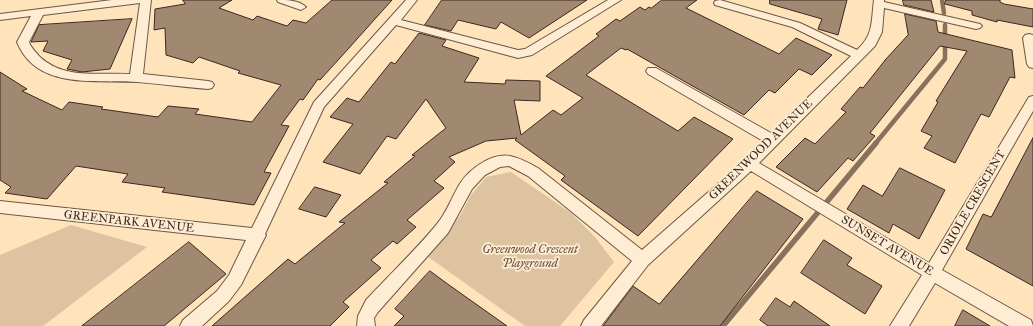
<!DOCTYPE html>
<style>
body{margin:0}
canvas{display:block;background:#ffe3bb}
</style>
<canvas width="1033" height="326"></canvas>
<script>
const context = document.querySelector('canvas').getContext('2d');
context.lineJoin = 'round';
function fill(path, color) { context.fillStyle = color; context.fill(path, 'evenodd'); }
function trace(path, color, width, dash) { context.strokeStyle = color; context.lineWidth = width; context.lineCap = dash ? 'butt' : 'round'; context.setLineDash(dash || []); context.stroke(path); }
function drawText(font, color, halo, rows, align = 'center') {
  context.font = font + ' "IM FELL Great Primer",serif'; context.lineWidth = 3.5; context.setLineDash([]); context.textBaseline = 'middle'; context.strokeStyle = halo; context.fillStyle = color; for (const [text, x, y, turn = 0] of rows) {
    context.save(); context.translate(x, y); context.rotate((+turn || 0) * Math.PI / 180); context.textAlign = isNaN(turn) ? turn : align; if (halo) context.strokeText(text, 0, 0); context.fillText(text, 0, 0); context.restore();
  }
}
fill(new Path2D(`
 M511,172L571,213L595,237L614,262L560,326H525L427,256L461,214L471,195L486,177Z
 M71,225L147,247L43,326H0V255Z`), '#dec3a1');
trace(new Path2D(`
 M942,0L944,13
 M875,144L945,59V25`), '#88725d', 4.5);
trace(new Path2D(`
 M723,326L876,143`), '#88725d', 5.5);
const building = new Path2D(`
 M183,0H232L219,8L253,20L257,16L287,26L293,20L306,23L332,0H392L349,48L320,80L318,79L303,100L300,99L281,125L289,126L264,172L271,173L254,205L162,192L165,188L122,182L128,174L76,166L47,199L5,193L11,187L0,180V72L27,89L22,91L62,110L69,102L103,107L101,109L158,117L168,106L199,109L195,114L252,122L281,85L238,73L240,71L199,57L193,63L166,55L165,28L154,30L155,9L185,4Z
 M442,0H587L529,38L501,22L496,29L458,20L451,31L425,25Z
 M662,0H697L686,8L779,54L796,38L832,55L812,75L799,69L775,93L769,90L744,115L627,49L626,50L621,48L586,75L678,131L694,117L733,139L638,236L561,180L565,176L515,140L517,138L486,141L449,157L455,162L434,181L444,188L407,220L416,227L397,244L393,241L371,260L381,268L343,302L349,307L330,326H212L288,259L295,264L345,223L339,222L388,183L384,182L415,156L412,155L446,128L426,99L396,139L387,136L360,174L323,162L353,124L330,117L347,98L359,102L391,62L395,64L419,33L446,40L442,46L479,58L464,82L505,84L506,80L540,81V101L514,100L521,135L553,110L561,115L583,98L546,76L599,36L596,34L616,19L620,21L640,7L645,10L649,7L651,8Z
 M770,0H847L838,35L818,29L822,19L770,4Z
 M903,0H931L934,12L904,5Z
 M946,0H1000V2L1004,4L1033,9V27L997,20V22L972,15V11L945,4Z
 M905,14L936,21L938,32L1012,50L1015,78L1010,77L989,117L981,114L955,163L924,148L932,136L921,131L938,102L936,101L967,51L940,46L870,133L875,136L853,161L848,158L817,192L776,167L805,138L815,144L846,112L841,109L860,87L863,88L886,59L908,35Z
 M132,19L110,69L82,72L67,69L72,60L43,51L48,41L31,42L39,25Z
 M1033,138V286L966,249L983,214L991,217Z
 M900,168L945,190L919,239L893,224L889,233L847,209L863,185L882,196Z
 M315,187L341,195L326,217L299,209Z
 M757,191L803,219L720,326H603L633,286L659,304Z
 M824,240L852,258L847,265L882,286L865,314L801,273Z
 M189,242L226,274L164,326H82Z
 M430,271L449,285L507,326H394L404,316L395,309Z
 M776,298L790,307L794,301L830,326H768L760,320Z
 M963,310L990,326H955Z`);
fill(building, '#a18971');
trace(building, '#3b2820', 1);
const minor = new Path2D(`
 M112,0H151L143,74L208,81L212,82L214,85L212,88L208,89C184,87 161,84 137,82C97,79 37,91 17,42L31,16L0,20V14ZM140,3L130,74C99,72 65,80 40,57C36,52 31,48 29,42L43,15Z
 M277,0C287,0 299,0 306,7L301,10L278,2Z
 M406,0H417L401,20L518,50L525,49L608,0H621L532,55L518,58L396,25L324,107L265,234L266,235L241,285L229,301L202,326H180L183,320L217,291L229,275L246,240L0,213V201L252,228L314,102Z
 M720,0L800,23L857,50C874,34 871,22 874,0H884V2L980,24L982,26L980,28L976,29L884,8L882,32L875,46L759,163L929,263L1029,97L1033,96V111L942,270L1031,320L1033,326H1009L935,283L909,326H890L922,275L751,171L648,265L601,326H581L584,320L632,261L528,176L509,166L500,167L485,175L472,189L448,233L378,312L374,318L375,326H357L358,316L366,300C389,275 415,251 437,224C447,212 452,196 461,182C471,168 492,153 510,156C520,158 529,163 538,168L642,250L745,160L763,141L648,74L646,71L648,68H656L771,133L851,56L792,27L715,5L714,3L715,1Z
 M1029,34L1033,35V68L1029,67L1027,64L1023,38L1025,35Z`);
trace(minor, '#6c5747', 2);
fill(minor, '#ffedd3');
drawText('12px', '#3b2820', '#ffedd3', [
 ["GREENWOOD AVENUE",761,150,-44],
 ["ORIOLE CRESCENT",973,203,-60],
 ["GREENPARK AVENUE",129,222,6],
 ["SUNSET AVENUE",887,246,31]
]);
drawText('italic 12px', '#644f40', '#ffedd3', [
 ["Greenwood Crescent",530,250],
 ["Playground",530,264]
]);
</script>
